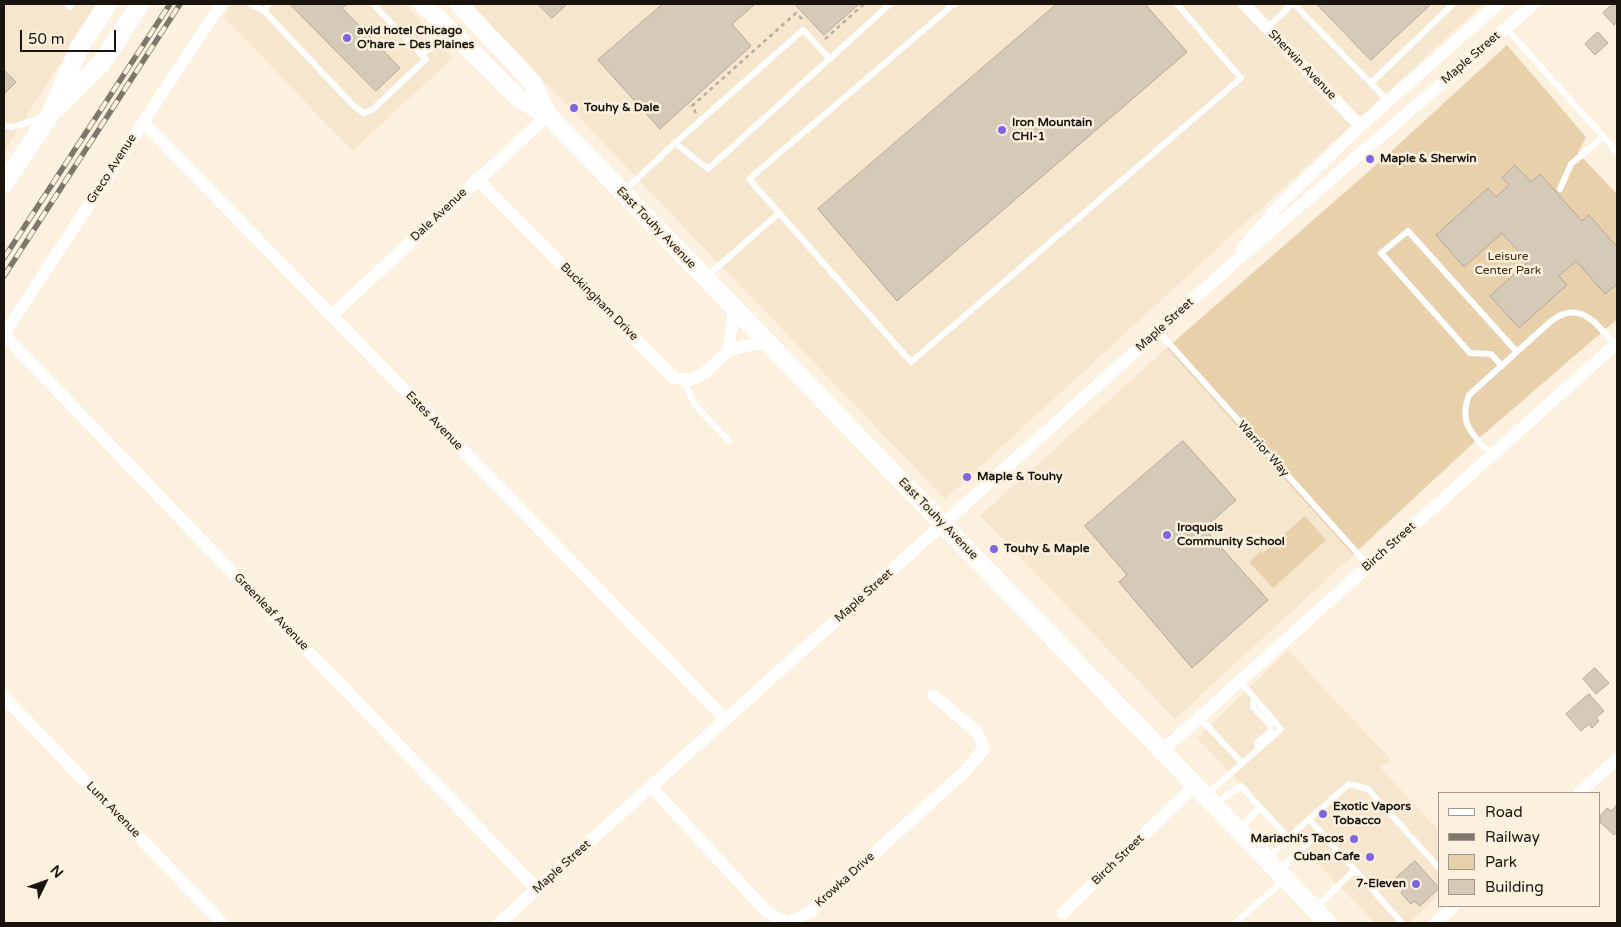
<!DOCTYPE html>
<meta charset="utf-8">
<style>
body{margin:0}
#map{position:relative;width:1621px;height:927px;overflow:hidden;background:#fcf0de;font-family:"Varela Round",sans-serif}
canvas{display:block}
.frame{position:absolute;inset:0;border:5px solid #19150e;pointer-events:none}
.legend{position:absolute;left:1438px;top:792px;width:162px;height:115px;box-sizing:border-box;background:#fcf0de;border:1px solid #a1988b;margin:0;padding:6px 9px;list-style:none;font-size:15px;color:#19150e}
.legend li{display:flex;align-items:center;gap:10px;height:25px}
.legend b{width:25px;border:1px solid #a1988b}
.north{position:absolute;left:20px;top:857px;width:50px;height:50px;-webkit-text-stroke:4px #fcf0de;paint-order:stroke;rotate:48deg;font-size:14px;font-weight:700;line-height:20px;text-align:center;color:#19150e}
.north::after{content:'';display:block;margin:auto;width:18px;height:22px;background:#19150e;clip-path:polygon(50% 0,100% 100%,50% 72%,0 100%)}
.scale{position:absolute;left:20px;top:30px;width:96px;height:22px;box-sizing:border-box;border:2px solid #19150e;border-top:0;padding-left:6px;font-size:15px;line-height:18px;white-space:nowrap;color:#19150e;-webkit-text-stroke:4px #fcf0de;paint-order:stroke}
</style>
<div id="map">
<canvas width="1621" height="927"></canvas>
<div class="frame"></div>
<ul class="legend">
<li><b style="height:6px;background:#fff"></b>Road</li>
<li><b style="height:6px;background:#7e776b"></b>Railway</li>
<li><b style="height:14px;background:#e8d0ab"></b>Park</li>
<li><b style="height:14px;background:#d5cab7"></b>Building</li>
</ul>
<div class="north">N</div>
<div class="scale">50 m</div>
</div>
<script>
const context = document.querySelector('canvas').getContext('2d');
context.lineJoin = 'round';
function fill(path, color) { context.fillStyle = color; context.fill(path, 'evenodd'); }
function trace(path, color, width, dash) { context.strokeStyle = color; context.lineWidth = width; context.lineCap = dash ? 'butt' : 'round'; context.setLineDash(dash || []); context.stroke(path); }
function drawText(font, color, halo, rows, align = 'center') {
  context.font = font + ' "Varela Round",sans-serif'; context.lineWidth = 5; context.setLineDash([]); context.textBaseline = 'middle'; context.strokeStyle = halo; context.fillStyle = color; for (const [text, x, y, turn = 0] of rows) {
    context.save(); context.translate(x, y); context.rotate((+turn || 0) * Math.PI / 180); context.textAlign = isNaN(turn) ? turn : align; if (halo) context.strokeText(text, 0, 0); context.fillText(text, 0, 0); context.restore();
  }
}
fill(new Path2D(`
 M4,4H99L4,151Z
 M232,4H405L453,58L352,151L224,17Z
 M470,4H1483L945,499Z
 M1167,348L1353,555L1175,719L980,516Z
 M1288,650L1391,760L1380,767L1440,832V893L1409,923H1375L1197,738Z`), '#f6e6cd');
fill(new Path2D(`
 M1507,45L1586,137L1578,153L1617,194V319L1469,447L1353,555L1167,348L1385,157Z
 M1305,516L1326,540L1273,588L1249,562L1261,551L1263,553Z`), '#e8d0ab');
const building = new Path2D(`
 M290,4H347L342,8L400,68L376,91Z
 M538,4H567L552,18Z
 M663,4H755L732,24L751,46L660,129L598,60Z
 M795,4H859L824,35Z
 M1057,4H1145L1187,52L897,301L818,209Z
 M1317,4H1431L1371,60Z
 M1613,4H1617V22L1614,25L1603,13Z
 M1598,32L1608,43L1595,55L1585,44Z
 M4,70L16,82L4,94Z
 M1515,165L1531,182L1540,174L1582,221L1589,215L1617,247V284L1605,294L1576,261L1559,276L1567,285L1519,328L1490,296L1528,262L1502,233L1464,267L1436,235L1488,188L1496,197L1509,185L1502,178Z
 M1183,441L1236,500L1204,528L1268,600L1192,668L1119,582L1127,575L1085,526Z
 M1595,668L1609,683L1596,694L1583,679Z
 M1589,694L1604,711L1596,718L1599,721L1592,728L1589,724L1581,731L1566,714Z
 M1616,806L1617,808V832L1614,835L1600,822V816L1607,808L1611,811Z
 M1415,861L1439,888L1420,906L1414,901L1411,904L1401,893L1403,890L1394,880Z`);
fill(building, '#d5cab7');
trace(building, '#b3a896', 1);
trace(new Path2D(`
 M825,39L864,4
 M696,113L692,106L796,13L804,21`), '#b8ae9f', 2.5, [4, 4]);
trace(new Path2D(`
 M67,4L70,7
 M250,4L264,11L355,107L364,113L372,110L426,59L373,4
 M954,4L749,179L911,362L1241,78L1177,4
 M1294,4L1388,101
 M264,11L269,4
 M1267,28L1292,4
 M1506,28L1617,152
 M430,47L435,31L436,22
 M422,54C432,45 444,42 458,44
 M1371,83L1453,4
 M4,126L13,127L41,118
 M675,143L803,30L830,59
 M1560,189L1571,164L1603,137
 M623,192L675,143L708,169L890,4
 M705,278L779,213
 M1158,331L1369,566
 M1502,366L1491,354L1470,353L1381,253L1408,231L1517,352
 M682,379L695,405L729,441
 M1492,456C1473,433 1458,426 1469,395L1550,322C1554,319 1559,315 1564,314C1586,306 1603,331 1615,345
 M1254,699L1253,707L1270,725L1271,731L1257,742L1259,749
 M1199,717L1242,763
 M1206,795L1281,729L1240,681
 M1214,804L1241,786L1288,838
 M1309,819L1349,784L1368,789L1440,869
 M1239,830L1260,807
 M1267,858L1309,819L1355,870L1315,908
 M1279,870L1320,832
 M1355,870L1402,923
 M1235,923L1284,880`), '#fff', 6);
trace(new Path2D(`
 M1244,4L1360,126
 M143,122L726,720
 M477,179L674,378L690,380L703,374L728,351L744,346L767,343
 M1242,249L1280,204L1360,126L1498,4
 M331,316L548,115
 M4,334L221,4
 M4,335L537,889
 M728,351L734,310
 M4,697L222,923
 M1162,751L1617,343
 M651,787L767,912L788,923L810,912L964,772L984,749L977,732L933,695
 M1579,793L1617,759
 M1063,913L1195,785
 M499,923L1228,268L1534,4
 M1435,923L1454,906`), '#fff', 12);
trace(new Path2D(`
 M423,4L521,100L548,115L1328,923
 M459,4L532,82L548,115`), '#fff', 18);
trace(new Path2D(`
 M58,107L100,65L140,4
 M4,184L50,115L79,48L108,4`), '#fff', 19);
const rail = new Path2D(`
 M4,258L170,4
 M4,276L180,4`);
trace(rail, '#7e776b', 5.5);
trace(rail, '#fcf0de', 4, [11]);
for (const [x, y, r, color] of [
 [347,38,5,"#8066e1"],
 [574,108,5,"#8066e1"],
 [1002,130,5,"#8066e1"],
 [1370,159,5,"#8066e1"],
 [967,477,5,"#8066e1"],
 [1167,535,5,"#8066e1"],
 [994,549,5,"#8066e1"],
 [1323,814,5,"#8066e1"],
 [1354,839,5,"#8066e1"],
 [1370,857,5,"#8066e1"],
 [1416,884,5,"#8066e1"]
]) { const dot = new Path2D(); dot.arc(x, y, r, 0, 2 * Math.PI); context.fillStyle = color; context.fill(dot); trace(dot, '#fcf0de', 2); }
drawText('bold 12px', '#19150e', '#fcf0de', [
 ["avid hotel Chicago",357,31],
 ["O’hare – Des Plaines",357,45],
 ["Touhy & Dale",584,108],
 ["Iron Mountain",1012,123],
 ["CHI-1",1012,137],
 ["Maple & Sherwin",1380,159],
 ["Maple & Touhy",977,477],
 ["Iroquois",1177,528],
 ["Community School",1177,542],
 ["Touhy & Maple",1004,549],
 ["Exotic Vapors",1333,807],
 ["Tobacco",1333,821],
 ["Mariachi's Tacos",1344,839,"right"],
 ["Cuban Cafe",1360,857,"right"],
 ["7-Eleven",1406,884,"right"]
], 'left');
drawText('12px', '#19150e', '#fcf0de', [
 ["Maple Street",1471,58,-41],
 ["Sherwin Avenue",1302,65,46],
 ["Greco Avenue",112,169,-57],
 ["Dale Avenue",439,215,-43],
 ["East Touhy Avenue",656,228,46],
 ["Buckingham Drive",599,302,45],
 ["Maple Street",1165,325,-42],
 ["Estes Avenue",434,421,46],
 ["Warrior Way",1263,449,48],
 ["East Touhy Avenue",938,519,46],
 ["Birch Street",1389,547,-42],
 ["Maple Street",864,596,-42],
 ["Greenleaf Avenue",271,612,46],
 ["Lunt Avenue",113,810,46],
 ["Birch Street",1118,860,-44],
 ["Maple Street",562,867,-42],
 ["Krowka Drive",845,880,-42]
]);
drawText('12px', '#3f2e0e', '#fcf0de', [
 ["Leisure",1508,257],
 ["Center Park",1508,271]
]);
</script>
